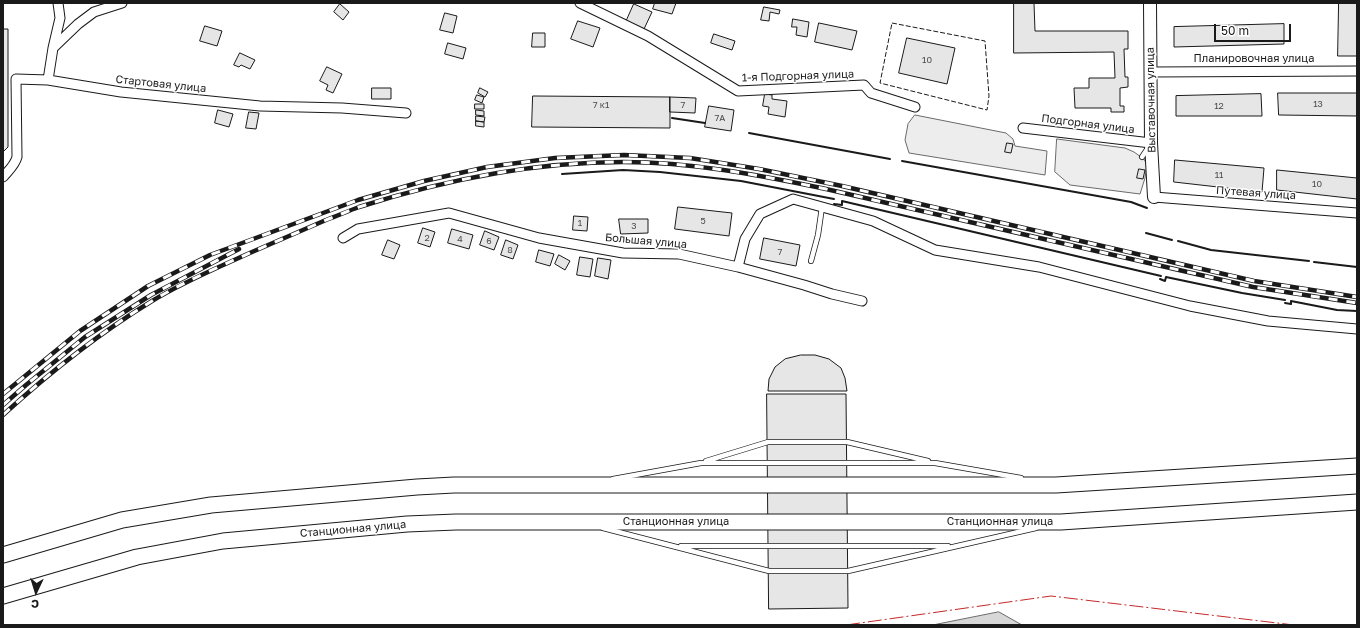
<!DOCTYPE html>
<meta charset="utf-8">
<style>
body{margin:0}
#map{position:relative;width:1360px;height:628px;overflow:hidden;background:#fff;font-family:"Golos Text",sans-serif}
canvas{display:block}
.frame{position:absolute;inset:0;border:4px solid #1a1a1a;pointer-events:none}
.north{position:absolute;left:16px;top:572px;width:40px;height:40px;-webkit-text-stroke:3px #fff;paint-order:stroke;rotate:184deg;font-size:11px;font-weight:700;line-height:16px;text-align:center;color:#1a1a1a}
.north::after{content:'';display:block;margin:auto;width:14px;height:18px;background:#1a1a1a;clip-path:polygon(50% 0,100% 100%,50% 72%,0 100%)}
.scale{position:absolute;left:1214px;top:24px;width:77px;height:18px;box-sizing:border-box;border:2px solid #1a1a1a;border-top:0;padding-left:5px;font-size:12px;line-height:14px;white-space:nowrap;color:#1a1a1a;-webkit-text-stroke:3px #fff;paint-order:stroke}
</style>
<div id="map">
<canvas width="1360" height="628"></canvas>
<div class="frame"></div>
<div class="north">С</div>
<div class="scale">50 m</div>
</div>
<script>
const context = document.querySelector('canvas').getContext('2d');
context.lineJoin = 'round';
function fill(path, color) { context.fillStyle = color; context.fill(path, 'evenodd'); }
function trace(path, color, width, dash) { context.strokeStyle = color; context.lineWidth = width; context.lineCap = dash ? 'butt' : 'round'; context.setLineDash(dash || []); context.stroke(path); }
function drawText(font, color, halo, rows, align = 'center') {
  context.font = font + ' "Golos Text",sans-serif'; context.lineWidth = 3; context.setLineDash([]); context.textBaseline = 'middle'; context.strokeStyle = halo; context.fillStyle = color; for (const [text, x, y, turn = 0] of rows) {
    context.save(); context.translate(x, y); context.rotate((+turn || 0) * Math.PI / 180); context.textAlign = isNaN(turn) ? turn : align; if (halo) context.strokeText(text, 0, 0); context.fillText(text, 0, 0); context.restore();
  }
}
const built = new Path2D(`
 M915,115L1006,133L1013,139L1015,146L1047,151L1045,175L909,153L905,140L908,124Z
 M1057,139L1125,148L1134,152L1144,159L1147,165L1145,178L1140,194L1070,185L1055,172Z`);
fill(built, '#ededed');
trace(built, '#6a6a6a', 1);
const water = new Path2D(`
 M999,612L1022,625H933Z`);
fill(water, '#d7d7d7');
trace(water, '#6a6a6a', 1);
const building = new Path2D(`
 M655,3H676L672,14L653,9Z
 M1014,3H1034L1035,31H1128V49H1124L1125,77H1128V87L1120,88V106H1124V112H1111V108H1075L1074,88H1089V78H1115L1114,52L1014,53Z
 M1339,3H1357V56H1338Z
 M340,4L349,12L343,20L334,12Z
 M634,4L652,12L644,29L626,22Z
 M764,7L780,10L779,14L770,12L769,21L761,20Z
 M445,13L457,16L453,33L440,30Z
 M793,19L809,22L807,37L796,35L797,27H792Z
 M578,21L600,28L593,47L571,39Z
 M819,23L857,31L852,50L815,42Z
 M1284,24V44L1174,47V27Z
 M205,26L222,31L217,46L200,41Z
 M3,29H8V147L3,152Z
 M533,33H545V47H532Z
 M714,34L735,41L732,50L711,43Z
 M907,38L955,48L947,84L899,73Z
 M448,43L466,48L463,59L445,54Z
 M240,53L255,60L250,69L241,65L239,67L234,65Z
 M327,67L342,74L333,93L326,90L328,85L320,81Z
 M372,88H391V99H372Z
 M480,88L488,92L485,97L478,93Z
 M1278,93H1357V116L1279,115Z
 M765,94L772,95V99L787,101L785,117L768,114L769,107L763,106Z
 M1261,94L1262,116H1176V96Z
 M477,95L484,97L482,103L475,100Z
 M533,96L670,97V128L532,127Z
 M670,97L696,98L695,113L670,112Z
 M475,104H484V109H475Z
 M709,106L734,110L731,131L705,127Z
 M218,110L233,114L229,127L215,123Z
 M476,110L484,111V116L476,115Z
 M249,112L259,113L256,129L246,128Z
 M476,116L485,117L484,122L476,121Z
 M476,121L484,122V127L476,126Z
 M1007,143L1013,144L1011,153L1005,152Z
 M1175,160L1264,168L1262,192L1174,182Z
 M1139,169L1145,170L1143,179L1137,178Z
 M1277,170L1357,178V199L1277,190Z
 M678,207L732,213L729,236L675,229Z
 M574,216L588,217L587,231L573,230Z
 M619,219H648V233L621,234Z
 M423,228L435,232L430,247L418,243Z
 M452,229L473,235L469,249L448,243Z
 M485,231L499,237L494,250L480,245Z
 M764,238L800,245L796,266L760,259Z
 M388,240L400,245L394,259L382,255Z
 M506,240L518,245L513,259L501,255Z
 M539,250L554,254L550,266L536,262Z
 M559,255L570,261L565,270L555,264Z
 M580,257L593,259L590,277L577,275Z
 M598,258L611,260L608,279L595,276Z
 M801,355H815L829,359L841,368L845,378L847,391H768L769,379L775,367L785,359Z
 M767,394H846L848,608L769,609Z`);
fill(building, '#e6e6e6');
trace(building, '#1a1a1a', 1);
const service = new Path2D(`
 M1142,157L1148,148
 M811,261L818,235L822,207
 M706,461L768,442H847L928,461
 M613,479L701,463H935L1021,478
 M603,528L769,571H848L1036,528
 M681,546H948`);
const minor = new Path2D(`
 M580,3L648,36L738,91L864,85L871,93L915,107
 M53,48L60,18L58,3
 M1151,72L1357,71
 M48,80L53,48L78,24L94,12L122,3
 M1023,128L1151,143
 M3,177C9,170 15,165 17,157L16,79L48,80L121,92L260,106L342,108L406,113
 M1154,197L1357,213
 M343,238L358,229L449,213L539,238L623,253L679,254L738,267L804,285L832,294L862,301
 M738,267L745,239L760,214L793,199L873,221L935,250L1039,267L1190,306L1268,321L1357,329`);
const tertiary = new Path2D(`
 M1150,3L1151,143L1154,197`);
const primary = new Path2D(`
 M3,555L122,520L211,505L417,487L454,485H1056L1357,466
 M3,596L137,557L223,541L407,524L456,522H1061L1357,502`);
trace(service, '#1a1a1a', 6);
trace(minor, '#1a1a1a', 11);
trace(tertiary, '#1a1a1a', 14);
trace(primary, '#1a1a1a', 17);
trace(service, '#fff', 4.5);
trace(minor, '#fff', 9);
trace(tertiary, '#fff', 12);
trace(primary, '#fff', 15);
const rail = new Path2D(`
 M3,394L80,331L148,286L210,255L358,200L424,181L487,167L555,158L624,155L690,158L759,169L842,186L1254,281L1357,297
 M3,405L26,385L85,337L151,295L239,249
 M3,415C49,373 98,334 152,301C183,282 219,267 252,252C277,241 301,231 326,220C337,216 348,211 359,207C444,180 534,162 623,162C692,162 759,175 826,189L1253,287L1357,303`);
trace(rail, '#1a1a1a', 4.5);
trace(rail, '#fff', 3, [9]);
trace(new Path2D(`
 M892,23L985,41L989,96L987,110L880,83Z`), '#1a1a1a', 1, [5, 2]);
trace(new Path2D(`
 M672,118L705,123
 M749,133L890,159
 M902,161L1131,202L1147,208
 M562,174L623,170L660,172L741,181L834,199
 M834,204L842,205V201L1161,276
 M1146,233L1172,240
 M1178,241L1211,250L1309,261
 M1314,262L1357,267
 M1160,279L1165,281L1166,277L1242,293L1285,300
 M1285,303L1291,304V301L1337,310L1357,311`), '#1a1a1a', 2);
trace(new Path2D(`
 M846,625L1051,596L1294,625`), '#c62828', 1, [14, 3, 2, 3]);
drawText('9px', '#4d4d4d', null, [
 ["10",927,60],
 ["13",1318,104],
 ["7 к1",601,105],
 ["7",683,105],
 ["12",1219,106],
 ["7А",720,118],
 ["11",1219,175],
 ["10",1317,184],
 ["5",703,221],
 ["1",580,223],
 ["3",634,226],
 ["2",427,238],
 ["4",460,239],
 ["6",489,241],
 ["8",510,250],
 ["7",780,252]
]);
drawText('11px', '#1a1a1a', '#fff', [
 ["Планировочная улица",1254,59],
 ["1-я Подгорная улица",798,76,-2],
 ["Стартовая улица",161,84,6],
 ["Выставочная улица",1151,100,-91],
 ["Подгорная улица",1088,124,7],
 ["Путевая улица",1256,193,4],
 ["Большая улица",646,241,5],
 ["Станционная улица",676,522],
 ["Станционная улица",1000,522],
 ["Станционная улица",353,529,-5]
]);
</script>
